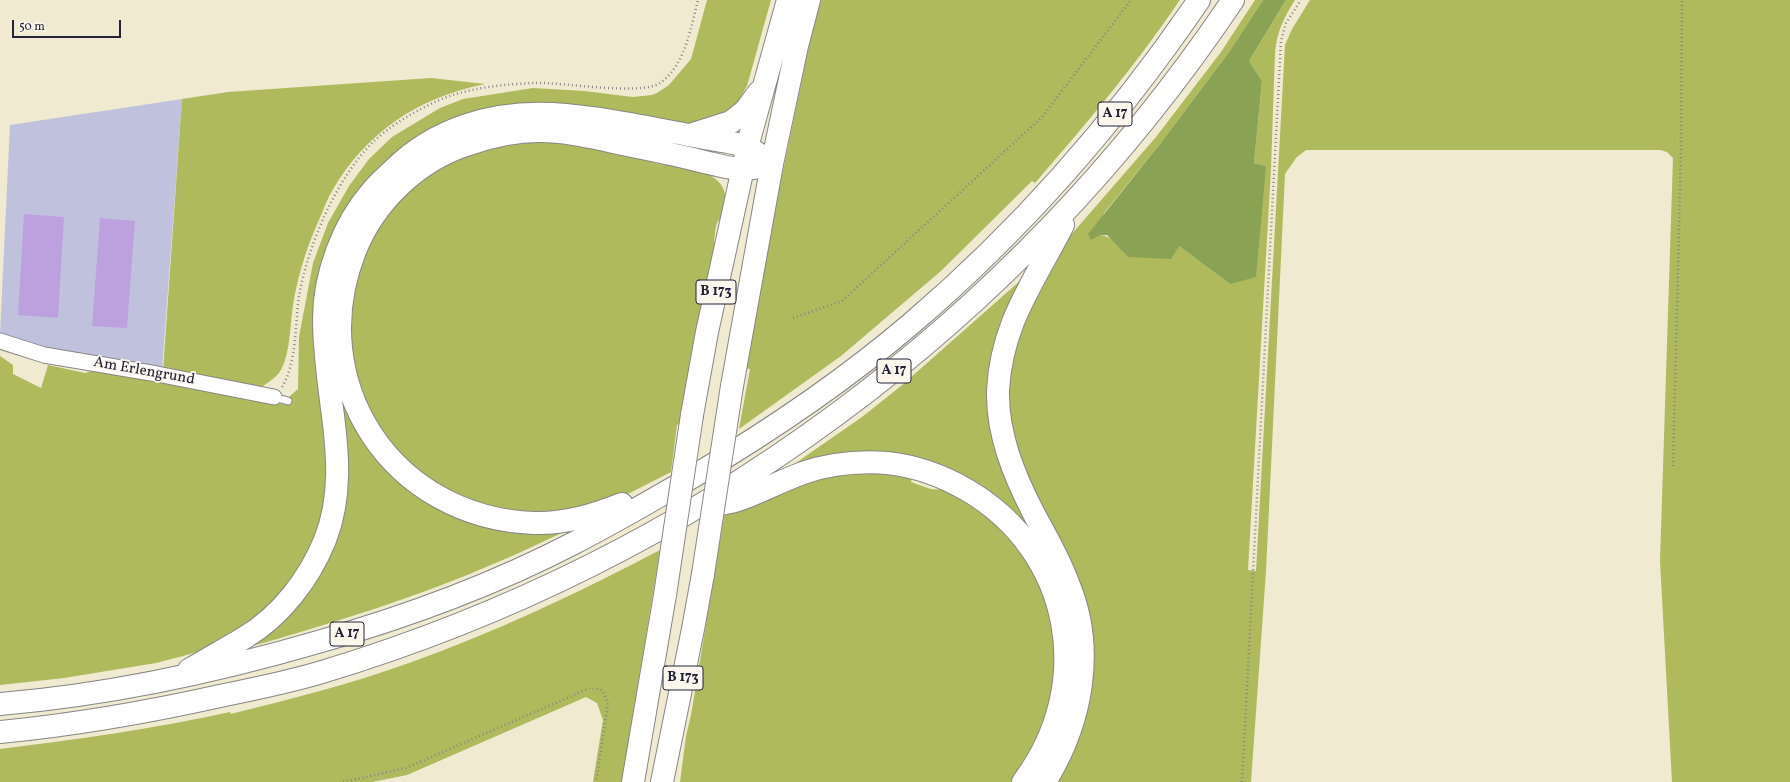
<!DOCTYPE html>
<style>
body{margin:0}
#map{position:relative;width:1790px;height:782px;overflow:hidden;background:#efead0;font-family:Vollkorn,serif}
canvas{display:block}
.scale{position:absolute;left:12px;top:20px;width:109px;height:18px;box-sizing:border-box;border:2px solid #22223b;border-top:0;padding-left:5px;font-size:12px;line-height:14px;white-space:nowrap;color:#22223b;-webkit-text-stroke:3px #fbf7ec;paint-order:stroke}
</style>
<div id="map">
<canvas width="1790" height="782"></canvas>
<div class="scale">50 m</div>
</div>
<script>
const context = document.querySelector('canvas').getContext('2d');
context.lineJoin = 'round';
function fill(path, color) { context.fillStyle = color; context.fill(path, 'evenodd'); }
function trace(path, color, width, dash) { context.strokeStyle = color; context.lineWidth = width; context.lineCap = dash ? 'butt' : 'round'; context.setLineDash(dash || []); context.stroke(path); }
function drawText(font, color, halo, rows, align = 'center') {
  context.font = font + ' Vollkorn,serif'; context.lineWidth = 3.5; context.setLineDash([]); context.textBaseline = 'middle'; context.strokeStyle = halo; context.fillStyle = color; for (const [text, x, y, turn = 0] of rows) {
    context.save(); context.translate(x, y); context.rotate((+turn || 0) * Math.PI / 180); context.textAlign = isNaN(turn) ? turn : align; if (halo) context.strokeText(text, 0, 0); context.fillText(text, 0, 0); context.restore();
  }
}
fill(new Path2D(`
 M182,99L162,371L52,350L0,334L10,125Z`), '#c0c2dd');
fill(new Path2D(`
 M707,0H771L747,86L734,110L688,126L583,110L367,186L331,449L324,521L287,592L226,640L194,653L156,663L64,678L0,685V356L13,365V374L41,388L48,365L85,373L98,369L162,379L287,405L290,396L298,389L299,337L313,263L328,223L349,186L369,159L392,137L440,108L463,99L533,88L584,91L633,97L652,95L657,93L669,85L691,59Z
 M821,0H1180C1136,65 1086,124 1035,183L1032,181L941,271L841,356L739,429L750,369L744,368L773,219L811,36Z
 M1255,0H1263L1229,52L1163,140L1104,213L1100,235C1113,236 1119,247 1128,257L1179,246L1230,284L1266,166L1254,163L1262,81L1249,61L1286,0H1295C1284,17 1277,32 1275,52L1271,169L1248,570L1256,571L1285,45L1292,29L1310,0H1790V782H1672L1660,561L1673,158L1667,152L1660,150H1306L1296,158L1285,174L1266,571L1251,782H1051L1074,741L1031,494L1006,415L1009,353L1052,261L1070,236L1156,137L1221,52Z
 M431,78L485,84C419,97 366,132 332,191C326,201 323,212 318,222C307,247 299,272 294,299C290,319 291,357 279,373C274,379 264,385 258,390L163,371L182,99L228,92Z
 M529,140L569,144L641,157C649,162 665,167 674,164C702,172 733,175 724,212C723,217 719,219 717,223C715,228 715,236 714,241L719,247L682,422L677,425L671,472L618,499L559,516L492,511L422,479L366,411L345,328L365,244L416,179L472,150Z
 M1021,280L993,372L1043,549L955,476L790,467L862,417L901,386Z
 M336,391L415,490L570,529C546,540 522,552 498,562C418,597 333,623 249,647L321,564Z
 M866,469L913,474L911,482C917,484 924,487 931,489C937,490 946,488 952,492C972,502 989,517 1004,533C1054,587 1064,652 1046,722C1042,738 1024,766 1016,782H680L686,736L691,715L724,516L756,499L794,482Z
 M660,550L622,782H593L603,720L597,703L586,697L407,775L372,782H0V749C78,739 154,729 230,712L231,714C291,699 351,684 409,663C496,632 578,593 660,550Z`), '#aeba5c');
fill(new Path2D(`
 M1263,0H1286L1249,61L1262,81L1254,163L1266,166L1256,277L1230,284L1179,246L1171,259L1128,257L1107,235H1100L1091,240L1088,234L1163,140L1229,52Z`), '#8aa254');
fill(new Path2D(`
 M24,214L64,217L58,318L18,315Z
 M100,218L135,221L127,328L92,326Z`), '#bda1df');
const lane = new Path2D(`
 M274,397L288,401`);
const street = new Path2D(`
 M0,341L44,355L157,374L274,397`);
const primary = new Path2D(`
 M732,386L772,164
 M692,415L707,332L747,150
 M633,782L665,595
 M662,782L693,629L703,574`);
const highway = new Path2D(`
 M690,135L731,122L745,111L759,92
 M747,147L788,0
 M772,164L797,46L809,0
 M622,504C594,515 565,524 534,523C392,518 303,383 355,251C375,201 418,160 469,144C492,136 515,131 539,131C561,130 584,136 605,140C631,146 658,151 684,157C698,160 732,170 744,169C753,169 763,166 772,164
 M711,506C719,504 728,503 735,501C758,494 780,481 803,473C829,464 859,461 887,463C915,466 943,476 967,490C1073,552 1096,685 1023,782
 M189,670C207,659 226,649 244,638C281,616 309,579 325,540C342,497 338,453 332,408C328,378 324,349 324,319C324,275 343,224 372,191C378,183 386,177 393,170C435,128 494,111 552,114C602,117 651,128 699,137C713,140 735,142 748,147C756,151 764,159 772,164
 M0,704C108,695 215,672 318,642C406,617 493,585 574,543C615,522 654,499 694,476C770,431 844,381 912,323C1022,229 1118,119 1199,0
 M0,732C74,725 148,712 220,696C254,689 289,682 322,672C694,560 1016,323 1233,0
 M1045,782C1082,722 1096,649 1068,583C1059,558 1045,535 1033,512C1014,475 997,434 998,391C1001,324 1034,282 1063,225`);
trace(lane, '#888686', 9);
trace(street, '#888686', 17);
trace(primary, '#888686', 24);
trace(highway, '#888686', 24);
trace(new Path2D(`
 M793,318L842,301L1042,117L1131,0
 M282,387C297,363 295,323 299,296C308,245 336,179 373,142C391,125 415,111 437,101C466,88 504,84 535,83C564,82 640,96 660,83C685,66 691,27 698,0
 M1673,466L1681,148L1682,0
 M343,782L406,768L590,688L602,690L608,703L596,782
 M1242,782L1281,41L1286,23L1301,0`), '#888686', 2.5, [1, 3]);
trace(lane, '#fff', 7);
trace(street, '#fff', 15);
trace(primary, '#fff', 22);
trace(highway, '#fff', 22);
const primaryBridge = new Path2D(`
 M703,574L732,386
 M665,595L692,415`);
trace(primaryBridge, '#888686', 24, []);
trace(primaryBridge, '#fff', 22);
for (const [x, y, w] of [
 [1115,114,34],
 [716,292,40],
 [894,371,34],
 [347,634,34],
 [683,678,40]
]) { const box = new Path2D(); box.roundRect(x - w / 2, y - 12, w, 24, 3); context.fillStyle = '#fbf7ec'; context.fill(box); trace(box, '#22223b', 1); }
drawText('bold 14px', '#22223b', null, [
 ["A 17",1115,114],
 ["B 173",716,292],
 ["A 17",894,371],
 ["A 17",347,634],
 ["B 173",683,678]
]);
drawText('15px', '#22223b', '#fbf7ec', [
 ["Am Erlengrund",144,372,10]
]);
</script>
